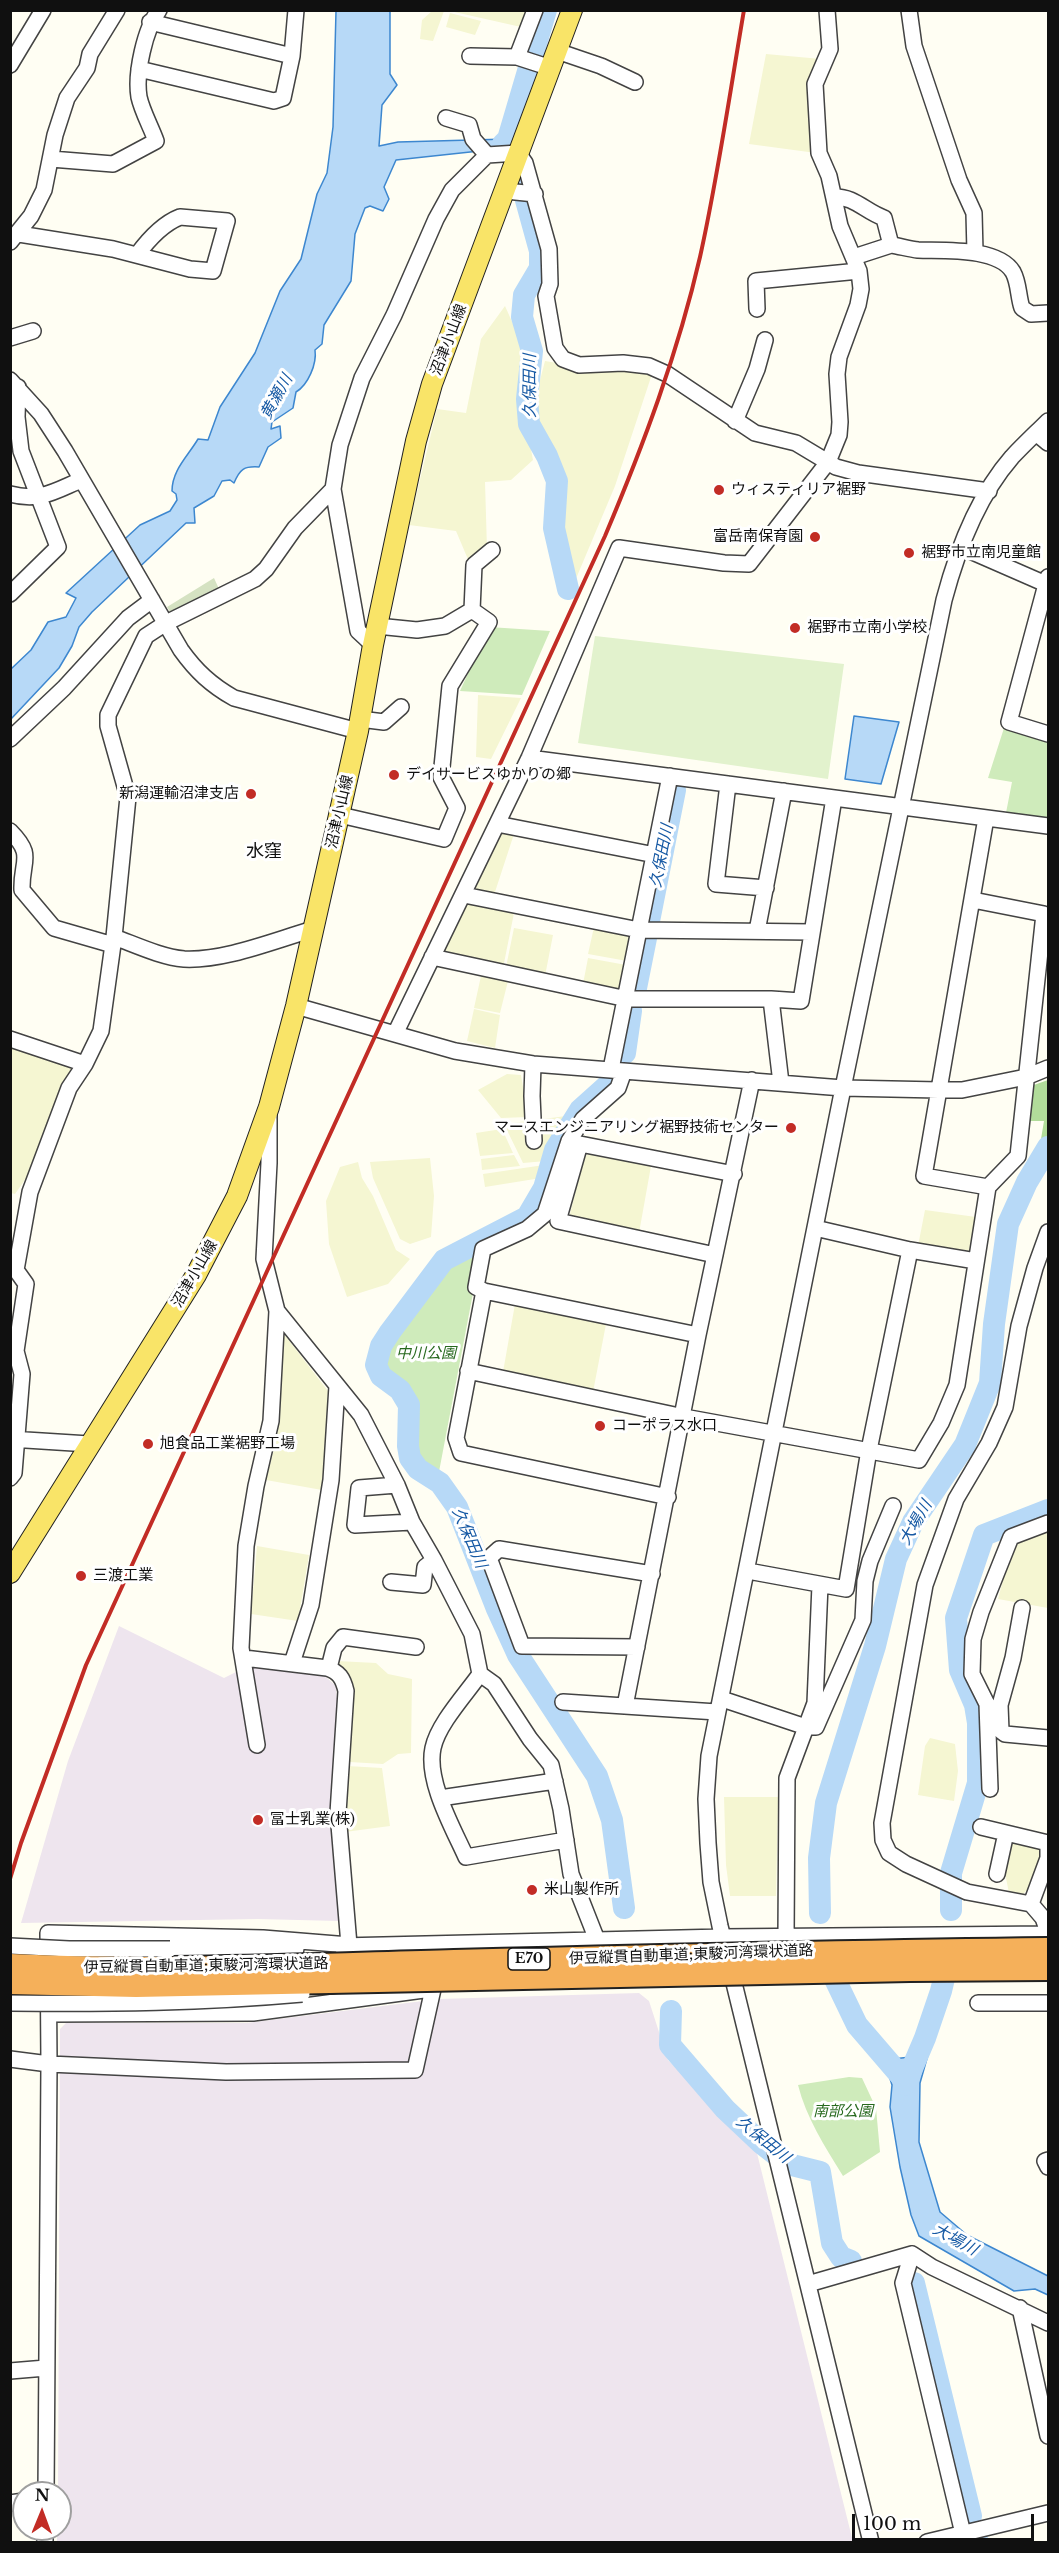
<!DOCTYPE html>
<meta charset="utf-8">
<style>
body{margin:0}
#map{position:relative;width:1059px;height:2553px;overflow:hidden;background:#fffef3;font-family:"Libre Baskerville",serif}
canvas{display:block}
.frame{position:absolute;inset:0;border:12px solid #101010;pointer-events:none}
.north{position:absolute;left:12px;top:2481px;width:60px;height:60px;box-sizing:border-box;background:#fff;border:2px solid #9f9f9f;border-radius:50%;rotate:1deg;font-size:16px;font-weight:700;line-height:24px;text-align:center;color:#101010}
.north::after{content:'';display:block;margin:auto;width:21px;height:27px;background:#c22c25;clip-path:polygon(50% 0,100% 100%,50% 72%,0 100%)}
.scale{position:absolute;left:852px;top:2514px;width:182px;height:27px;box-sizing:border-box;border:3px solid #101010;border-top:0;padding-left:8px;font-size:18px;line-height:21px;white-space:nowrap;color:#101010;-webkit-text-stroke:4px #fff;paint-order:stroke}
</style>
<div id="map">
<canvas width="1059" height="2553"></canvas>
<div class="frame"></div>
<div class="north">N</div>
<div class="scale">100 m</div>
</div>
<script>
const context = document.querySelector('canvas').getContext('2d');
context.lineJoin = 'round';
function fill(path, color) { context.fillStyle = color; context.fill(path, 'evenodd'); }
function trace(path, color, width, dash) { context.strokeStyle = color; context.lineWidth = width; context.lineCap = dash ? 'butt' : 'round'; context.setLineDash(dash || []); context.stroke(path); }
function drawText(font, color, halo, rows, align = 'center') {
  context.font = font + ' "Libre Baskerville","Noto Sans JP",serif'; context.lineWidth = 6; context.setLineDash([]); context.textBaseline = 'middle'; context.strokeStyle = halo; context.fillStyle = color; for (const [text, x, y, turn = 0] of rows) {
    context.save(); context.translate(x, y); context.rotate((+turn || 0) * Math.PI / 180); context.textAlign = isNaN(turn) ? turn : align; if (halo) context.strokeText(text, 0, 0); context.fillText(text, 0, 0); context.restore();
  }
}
fill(new Path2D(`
 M119,1626L224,1678L246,1667L317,1669L336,1686L339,1730L341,1916L339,1921L258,1919L21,1923L68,1761Z
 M639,1993L649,2001L668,2060L756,2149L853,2542H57V2529H60V2493H58L60,2029L66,2023H246L439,1999Z`), '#eee5ee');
fill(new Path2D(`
 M524,10L526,14L521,27L450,11Z
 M432,11H444L433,41L420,39L422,20Z
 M450,13L481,21L475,35L446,27Z
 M766,54L821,59L816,153L749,144Z
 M505,306L526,353L522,403L533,460L511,480L485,482L487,549L470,564L456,531L409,525L437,409L466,413L481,339Z
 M545,361L599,370L653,371L615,486L575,581L565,549V501L558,461L536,425L533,407Z
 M478,695L521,698L491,759L476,757Z
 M503,832L514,834L494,895L476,890L475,886L499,833Z
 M467,902L514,913L503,968L447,956L443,949Z
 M594,927L629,935L631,940L627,961L588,954Z
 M514,928L553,935L545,976L506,967Z
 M588,958L626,965L622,987L618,991L583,984Z
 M481,976L508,981L500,1013L474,1008Z
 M474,1009L500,1015L495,1048L467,1041Z
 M11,1042L78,1066L31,1171L15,1194L11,1193Z
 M507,1074L521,1075L528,1117L501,1118L478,1090Z
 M566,1116L546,1161L523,1163L504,1124Z
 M502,1129L513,1153L480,1156L476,1133Z
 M590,1153L651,1166L639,1233L569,1218L584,1157Z
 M514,1155L520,1166L482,1170L481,1159Z
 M430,1158L434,1196L431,1237L410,1244L400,1239L373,1178L370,1162Z
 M358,1162L362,1178L373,1196L396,1250L410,1259L388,1284L347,1297L329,1244L326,1201L340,1167Z
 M544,1165L541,1178L485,1187L483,1174Z
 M925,1210L976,1217L969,1255L918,1246Z
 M515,1304L606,1324L593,1392L503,1372Z
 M284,1334L328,1391L322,1490L266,1480L277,1438Z
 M1048,1527V1608L998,1599L1012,1547L1016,1542Z
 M257,1546L309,1555L298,1621L251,1614Z
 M337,1661L376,1663L388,1674L412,1679L411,1753L398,1754L383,1764L350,1762V1678L337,1666Z
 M930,1738L955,1744L958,1771L954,1801L918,1795L925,1746Z
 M347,1766L382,1768L390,1826L345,1832Z
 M724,1797H778L776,1896H730L726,1865Z
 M1012,1841L1044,1849L1033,1884L1021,1896L1009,1893L1004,1868Z`), '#f5f6d2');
fill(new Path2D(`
 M489,627L550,631L522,695L460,691Z
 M1004,728L1048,741V822L1005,818L1012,782L988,778Z
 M475,1252L473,1293L438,1477C432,1473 424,1469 419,1463C413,1454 414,1445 415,1435C419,1403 412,1388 385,1371L383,1362L388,1350L449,1263Z
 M849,2077L862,2078L876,2108L880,2152L843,2176C825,2147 806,2117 798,2085Z`), '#cfebbb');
fill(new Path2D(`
 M1048,1080V1140L1038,1157L1044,1121H1024L1031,1086Z`), '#b1dc9a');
fill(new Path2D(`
 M214,578L219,589L172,615L167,607Z`), '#d5e2c2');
fill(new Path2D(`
 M595,636L844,664L828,779L578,743Z`), '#e2f2cd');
const water = new Path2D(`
 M336,11H390V74L397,85L382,105L379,146L398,142L508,139L498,149L396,160L384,187L389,199L383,211L370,206L365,208L355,234L351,281L324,325L322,344L315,350C317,364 308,385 296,392L293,408L272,422L271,429L280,426L281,438L268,447L259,467C244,466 240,469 234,483L230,480L222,481L214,496L194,508L195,523H186L92,612L79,627L72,646L59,668L11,719V669L31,650L48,622L66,617L76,598L66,593L140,525L170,511L177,500L176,494L172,491C172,470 188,456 198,439L208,440L220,407L255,353L280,291L301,259L317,194L327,173L333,127Z
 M854,716L899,722L881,784L845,779Z
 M928,2055L920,2083L919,2142L940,2212L967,2235L1048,2276V2295L1035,2289L1014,2291L919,2236L911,2215L900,2167L890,2107L892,2085L884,2060Z`);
fill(water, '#b7d9f7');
trace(water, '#3d87cf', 1.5);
trace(new Path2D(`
 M503,144L508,139L546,10
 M521,182L540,251V268L524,295L522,317L532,351L527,399L529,424L547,456L557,481L554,528L568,589
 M649,921L675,790
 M636,988L646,938
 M625,1053L631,1011
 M609,1084L580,1110L555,1150L544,1188L527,1217L444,1260L390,1332L381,1346L376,1365L381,1376L400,1390L409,1405L408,1446L410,1458L418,1469L440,1483L457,1507L497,1609L518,1655L597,1776L612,1820L624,1908
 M951,1910V1873L978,1783V1723L975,1705L960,1670L956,1618L984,1535L1048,1510
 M820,1913L819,1858L826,1803L875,1646L896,1559L913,1522L965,1445L990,1383L994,1324L1008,1224L1027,1182L1048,1147
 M832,1973L857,2025L906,2082
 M671,2011L670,2045L725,2109L761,2143L788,2164L820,2172L832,2243L841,2257L851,2261
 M905,2085L925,2038L941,1991L946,1970
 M914,2283L971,2516
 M977,2540V2542`), '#b7d9f7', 22);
const minor = new Path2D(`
 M535,10L517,57L551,68
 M909,10L914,46L959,180L974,213L975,252
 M150,22L292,56L296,10
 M557,51L601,66L635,82
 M470,56L517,57
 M10,65L43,10
 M139,69L274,101L283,98L292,56
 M446,118L469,125L473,139L487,155
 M51,159L113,164L156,141C151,127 142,111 139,97C135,73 145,29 159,10
 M506,191L535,194
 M834,197C854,196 866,212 884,218L891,245C899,246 909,249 918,250C943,251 998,247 1013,272C1019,283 1018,296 1022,308L1031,314L1048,313
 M19,234L113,249L190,269L213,271L227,221L180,217C162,224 148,240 137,255
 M10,242L31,216L44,190L55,135L67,98L87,68L90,54L117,10
 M854,257L891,245
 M757,309L756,281L859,271
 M10,338L33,331
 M10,380L41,414L65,451L181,650C196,671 211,685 234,698L358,731
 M735,421L757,369L765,340
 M1036,433L1048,443
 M10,494C40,502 55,491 81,480
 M961,547L1048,585
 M1048,577L1009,722L1048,734
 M10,594L58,547L21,451L17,417L18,387
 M377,626L417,630L445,626L472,610L474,565L492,550
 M373,645L358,631L333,489L340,445L362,378L394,315L436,219L452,190L487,155L518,153L525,163L549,249L550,284L546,296L555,348L563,359L579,365L623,363L649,366L667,374L755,433L796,443L836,467L858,473L989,491
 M360,719L384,722L401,707
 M10,739L64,688L128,618L152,600
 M529,758L1048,826
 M728,784L716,884L766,888
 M340,815L444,839L457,808L441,777L450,686L489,622L472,610
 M986,818L924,1176L988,1187
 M497,824L655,855
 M10,831C35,856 21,860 22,890L54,928L113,945
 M464,895L639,930L811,932
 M757,931L784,791
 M114,937C136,945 161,957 184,959C225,961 275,940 314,929
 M432,957L627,999H771L801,1001L834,798
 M771,999L781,1083
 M296,1006L455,1051L533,1064L843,1088L939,1090H962L1026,1077L1048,1068
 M395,1034L529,758L619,548L724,563L749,564L828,462L839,435L840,422L837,374L839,357L858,305L861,289L859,271L840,226L829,176L819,153L815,84L830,49L827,10
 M10,1039L85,1064
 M533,1064L532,1096L534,1141
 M611,1069L670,776
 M815,1228L910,1250L976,1261
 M1048,1232L1035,1268L1019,1326L1005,1407L989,1443L956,1499L925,1585L882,1823L883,1840L889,1853L906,1864L967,1892L1031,1904L1043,1918L1048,1932
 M715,1255L558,1221L580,1144L734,1174
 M484,1291L476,1287L483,1249L527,1229L545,1214L569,1141L583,1119L618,1088L624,1071
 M277,1311L361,1415L397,1485L412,1522L434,1560L472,1634L480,1674L494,1684L530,1739L551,1765L561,1809L571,1874L597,1940
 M468,1371L684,1417L919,1460L941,1423L957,1385L988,1187L1018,1156L1044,914L973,900
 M10,1439L89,1444
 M10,1478L14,1473L22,1374L16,1351L26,1284L16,1270L30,1192L69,1088L85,1064L101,1031L114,937L128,797L108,726V715L146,636L166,623L255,579L266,569L295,528L333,489
 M397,1485L359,1488L355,1525L412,1522
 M668,1497L461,1453L456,1438L484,1291L698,1335
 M748,1571L846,1589L869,1450L910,1250
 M391,1582L423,1585L425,1567L434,1560
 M1022,1608L1013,1658L1000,1705L1001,1731L1005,1734L1048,1738
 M637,1647L522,1646L489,1558L499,1549L652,1574
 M244,1658L327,1668C339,1672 343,1678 346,1691L338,1813L349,1945L263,1938L48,1933L49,2064L226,2072L415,2070L433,1989
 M292,1663L311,1605L331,1480L337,1386
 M329,1668L334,1648L343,1637L416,1647
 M480,1674C466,1694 438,1724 433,1748C426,1781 453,1828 466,1857L566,1840
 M722,1699L806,1727H816L863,1620L865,1581L870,1561L893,1506
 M563,1702L717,1712
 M625,1706L698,1335L752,1080
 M257,1745L241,1648L246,1546L256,1486L271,1421L277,1311L264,1259L269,1163V1116
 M990,1789L987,1704L972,1674L973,1639L981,1612L1011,1537L1048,1523
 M440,1798L555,1781
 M981,1827L1048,1843
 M997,1874L1006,1833
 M1031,1904L1048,1858V1848
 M786,1937L787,1778L815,1703L820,1585
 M341,1946L723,1937L1048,1934
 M170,1949H296
 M978,2003H1048
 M50,2014L253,2013L431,1989
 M10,2059L49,2064L46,2493
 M1048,2160L1045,2161L1048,2167
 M912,2254L903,2283L965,2542
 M808,2284L912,2254L932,2267L1048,2323
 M1020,2308L1048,2436
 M10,2371L46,2368
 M10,2503L24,2501
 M45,2542V2529
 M871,2542L720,1926L711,1882L708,1843L706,1799L709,1756L843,1088L944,600C957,551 978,496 1012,457C1023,445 1036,433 1048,421
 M927,2542L1048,2513`);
const major = new Path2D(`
 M10,1573L196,1275L237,1196L269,1107L296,1006L358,731L373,645L416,441L432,384L572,10`);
trace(minor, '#434343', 18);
trace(major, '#212121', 22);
trace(minor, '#fff', 15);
trace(major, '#f9e468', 20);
trace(new Path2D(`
 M10,1879L21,1843L86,1665L605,536C643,446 678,353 700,257C718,176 730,92 744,10`), '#c22c25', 4);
const minorBridge = new Path2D(`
 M10,1946L69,1949H170
 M10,2003C110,2004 202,2003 302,1994`);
const highwayBridge = new Path2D(`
 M10,1965C158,1972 306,1965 454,1961C652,1956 850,1951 1048,1949
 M10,1983L136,1986L910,1970L1048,1969`);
trace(minorBridge, '#434343', 18, []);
trace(highwayBridge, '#212121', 26, []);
trace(minorBridge, '#fff', 15);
trace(highwayBridge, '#f5b05a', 22);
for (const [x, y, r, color] of [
 [719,490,6,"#c22c25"],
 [815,537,6,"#c22c25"],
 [909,553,6,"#c22c25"],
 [795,628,6,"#c22c25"],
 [394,775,6,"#c22c25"],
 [251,794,6,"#c22c25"],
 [791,1128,6,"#c22c25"],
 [600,1426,6,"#c22c25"],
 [148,1444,6,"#c22c25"],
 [81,1576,6,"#c22c25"],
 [258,1820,6,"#c22c25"],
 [532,1890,6,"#c22c25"]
]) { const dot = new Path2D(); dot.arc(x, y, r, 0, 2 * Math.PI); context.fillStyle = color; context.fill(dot); trace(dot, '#fff', 2); }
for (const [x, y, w] of [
 [529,1959,42]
]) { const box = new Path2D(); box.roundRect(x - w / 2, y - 11, w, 22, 4.5); context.fillStyle = '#fff'; context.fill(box); trace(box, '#101010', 1.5); }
drawText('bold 14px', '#101010', null, [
 ["E70",529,1959]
]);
drawText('15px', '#101010', '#fff', [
 ["沼津小山線",449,340,-69],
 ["沼津小山線",340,812,-77],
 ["沼津小山線",195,1274,-60],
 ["伊豆縦貫自動車道;東駿河湾環状道路",691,1955,-2],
 ["伊豆縦貫自動車道;東駿河湾環状道路",206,1966,-1]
]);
drawText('15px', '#101010', '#fff', [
 ["ウィスティリア裾野",731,490],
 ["富岳南保育園",803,537,"right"],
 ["裾野市立南児童館",921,553],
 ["裾野市立南小学校",807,628],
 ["デイサービスゆかりの郷",406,775],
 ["新潟運輸沼津支店",239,794,"right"],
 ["マースエンジニアリング裾野技術センター",779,1128,"right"],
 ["コーポラス水口",612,1426],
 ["旭食品工業裾野工場",160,1444],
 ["三渡工業",93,1576],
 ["冨士乳業(株)",270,1820],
 ["米山製作所",544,1890]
], 'left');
drawText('italic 15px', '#27691e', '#fff', [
 ["中川公園",426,1354],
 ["南部公園",843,2112]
]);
drawText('italic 16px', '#1659a4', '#fff', [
 ["久保田川",530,386,-90],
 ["黄瀬川",277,397,-61],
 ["久保田川",662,856,-79],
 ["大場川",916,1523,-60],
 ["久保田川",469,1538,67],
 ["久保田川",763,2140,39],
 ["大場川",955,2240,29]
]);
drawText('18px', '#101010', '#fff', [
 ["水窪",264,852]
]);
</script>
